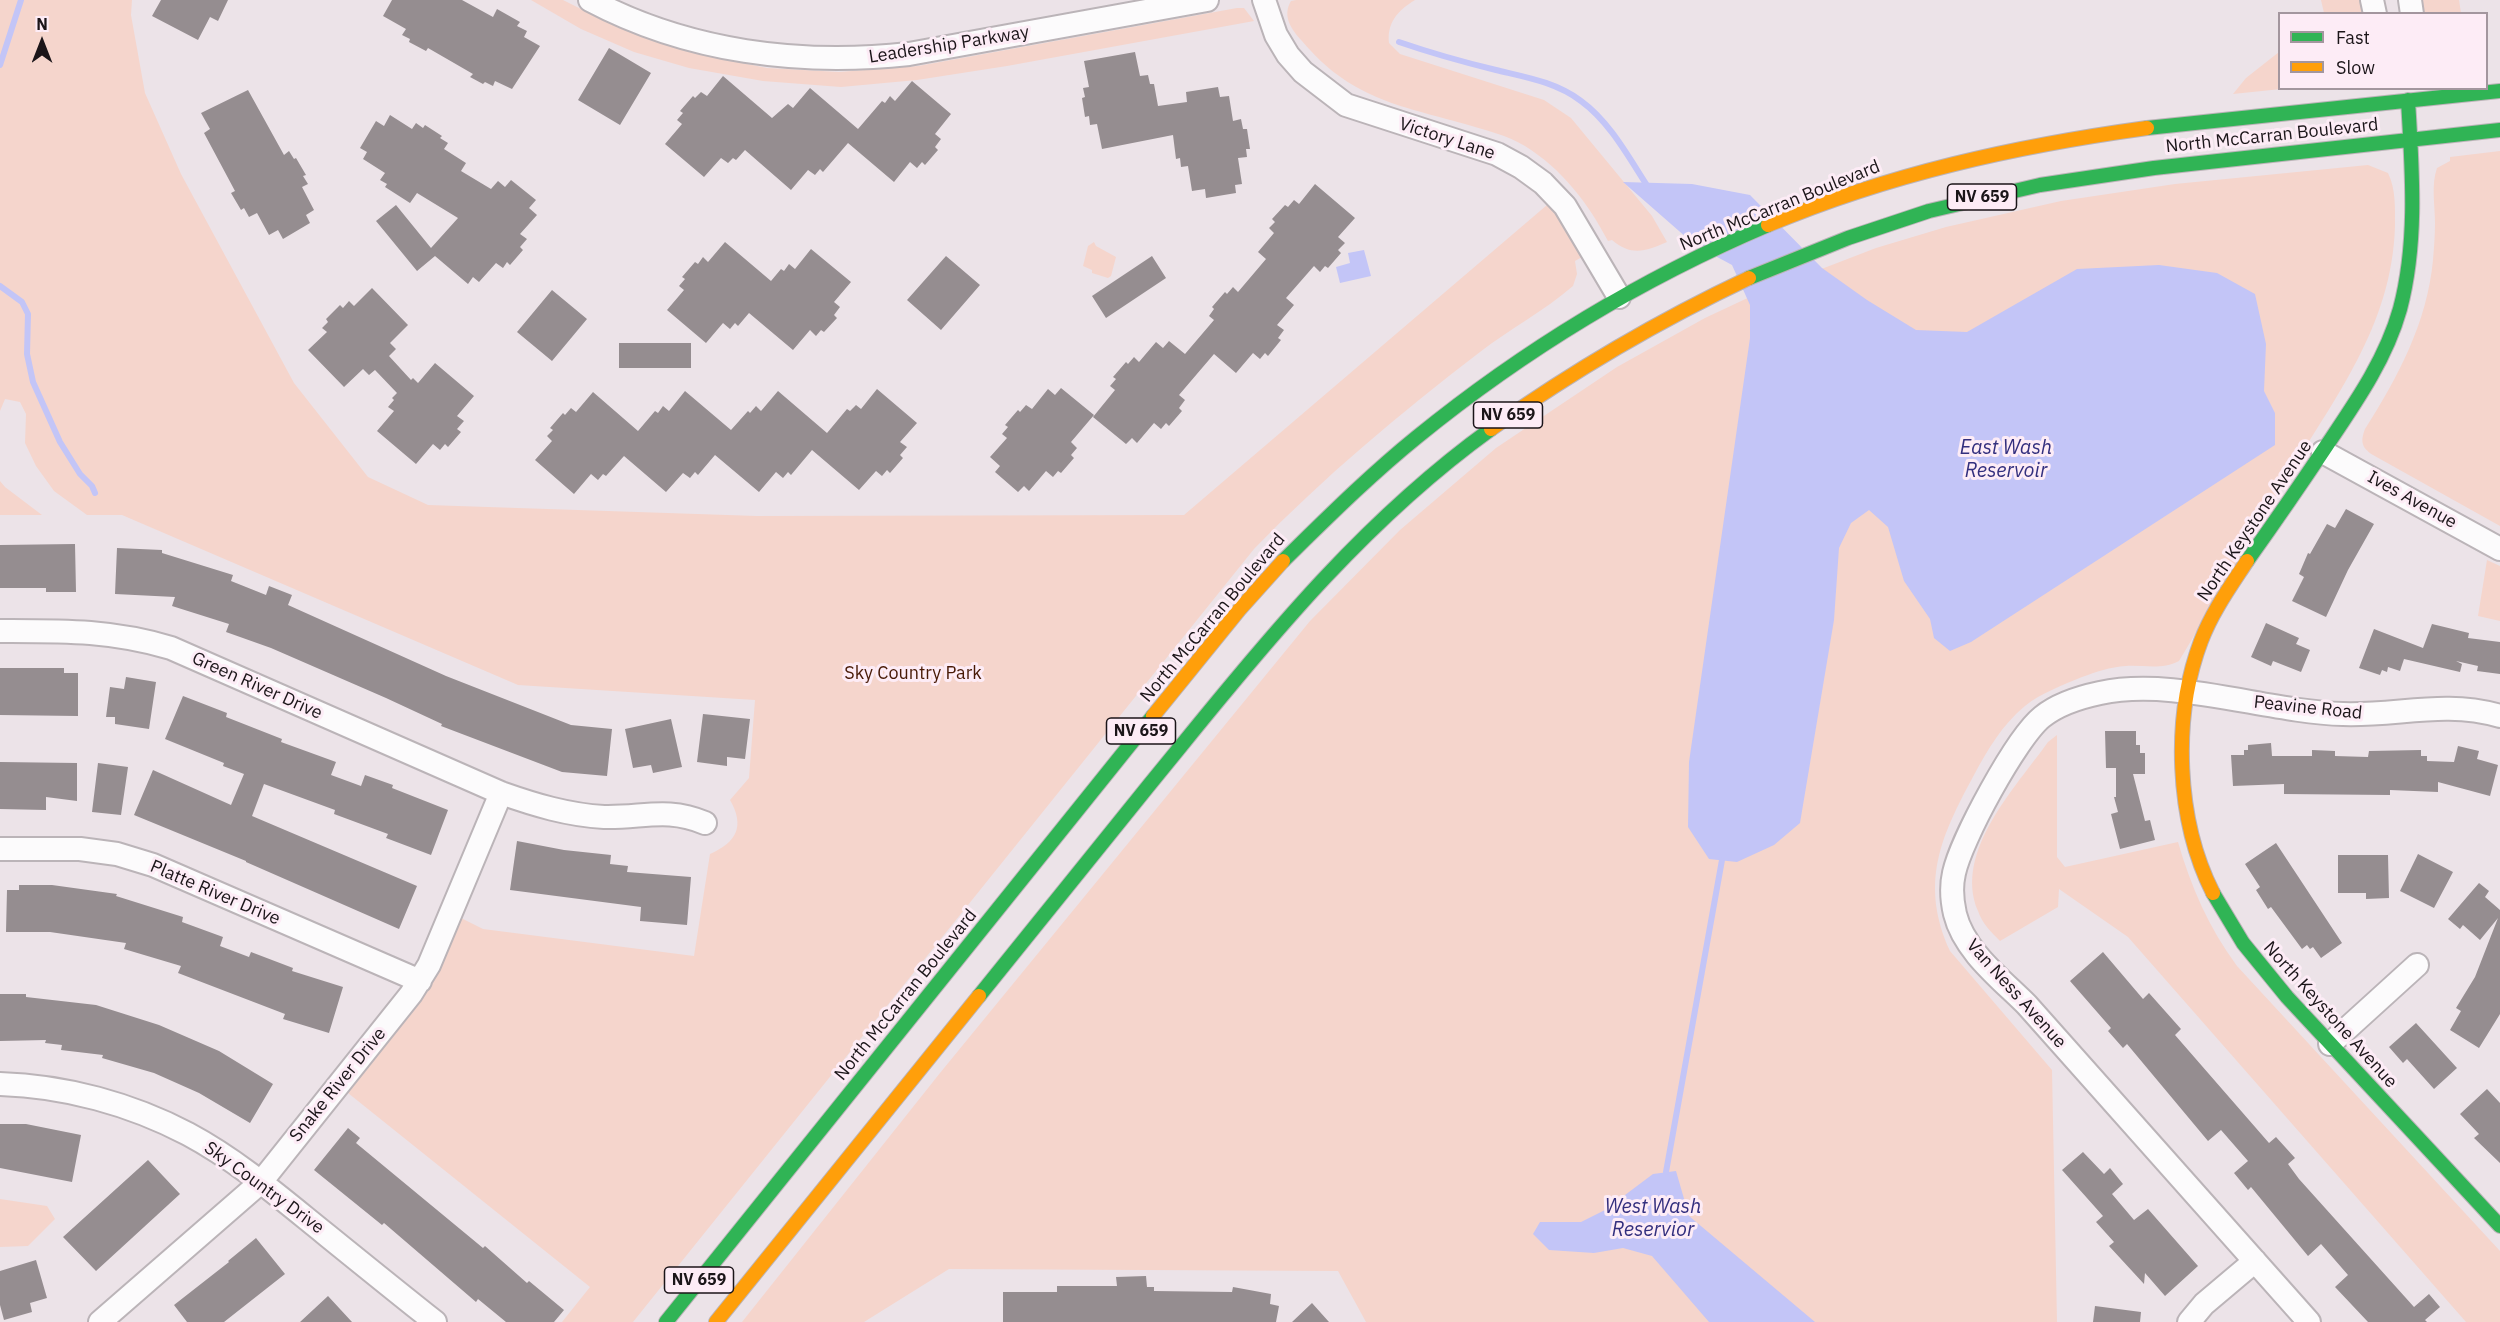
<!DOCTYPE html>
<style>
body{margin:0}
#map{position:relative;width:2500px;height:1322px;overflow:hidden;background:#ece3e8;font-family:"IBM Plex Sans",sans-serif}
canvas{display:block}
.legend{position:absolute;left:2278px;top:12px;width:210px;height:78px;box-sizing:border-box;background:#fdecf6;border:2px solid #a3969e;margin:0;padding:8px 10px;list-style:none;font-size:18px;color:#1b1519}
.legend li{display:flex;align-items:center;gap:12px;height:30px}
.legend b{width:30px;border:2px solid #a3969e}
.north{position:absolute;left:12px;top:12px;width:60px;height:60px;-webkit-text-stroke:4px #fdecf6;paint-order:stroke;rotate:0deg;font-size:16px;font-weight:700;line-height:24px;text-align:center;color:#1b1519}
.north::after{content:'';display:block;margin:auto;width:21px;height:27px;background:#1b1519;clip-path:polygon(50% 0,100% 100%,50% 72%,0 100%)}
</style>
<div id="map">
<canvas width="2500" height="1322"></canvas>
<ul class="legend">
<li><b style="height:8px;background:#30b455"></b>Fast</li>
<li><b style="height:8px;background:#ff9f0a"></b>Slow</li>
</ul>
<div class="north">N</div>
</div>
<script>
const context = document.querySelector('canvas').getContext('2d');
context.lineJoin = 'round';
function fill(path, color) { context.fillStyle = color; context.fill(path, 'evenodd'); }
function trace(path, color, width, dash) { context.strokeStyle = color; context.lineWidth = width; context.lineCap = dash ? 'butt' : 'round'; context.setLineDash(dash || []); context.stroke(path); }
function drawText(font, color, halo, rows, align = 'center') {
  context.font = font + ' "IBM Plex Sans",sans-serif'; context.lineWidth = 6; context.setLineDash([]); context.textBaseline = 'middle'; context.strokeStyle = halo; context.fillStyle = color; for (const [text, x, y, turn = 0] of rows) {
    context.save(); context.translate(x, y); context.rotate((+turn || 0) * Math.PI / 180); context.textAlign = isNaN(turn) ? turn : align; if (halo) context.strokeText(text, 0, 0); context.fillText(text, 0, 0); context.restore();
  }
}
fill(new Path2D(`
 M0,0H132L131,15L145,93L181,174L294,383L368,477L428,505L757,516L1184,515L1547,205L1559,218L1582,257L1575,261L1577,274L1573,286C1544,311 1510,329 1480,352C1400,413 1324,477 1254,549L633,1322H562L590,1287L348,1093L422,1000L461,918L483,929L694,956L710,854C737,842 745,826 730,800L749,778L755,700L518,685L122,515H87L54,491L36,466L25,443L26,414L20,402L5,399L0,411Z
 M531,0H563L617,27L713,57L767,68L839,72L918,66L1237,8H1244L1254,21L1007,66L917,80L841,87L763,81L689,68L634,52L581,29Z
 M1296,0H1415C1397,11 1387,23 1389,43L1400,54L1544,100L1571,118L1652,216L1667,242C1645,252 1631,256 1612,240L1608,241C1588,203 1562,169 1525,146C1507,135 1485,130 1465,124C1397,105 1350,98 1302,41C1291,29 1282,16 1291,1Z
 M2321,0H2360L2364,13H2324Z
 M2416,0H2459L2461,13H2418Z
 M2279,52L2281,89L2233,94L2246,78Z
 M2500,151V526L2373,455C2362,448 2360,442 2365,429C2398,377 2427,323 2433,260C2434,248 2435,235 2435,223C2435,205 2431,185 2437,168L2450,161V157Z
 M2368,165L2388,173C2396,189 2395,209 2395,226C2392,327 2334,398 2285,481C2250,541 2215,601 2179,661C2162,670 2144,665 2126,666C2110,667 2096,672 2082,677C2063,685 2041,693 2025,706C2002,725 1988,749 1974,775C1941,836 1919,883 1950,951L2052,1070L2057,1322H1366L1338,1271L949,1269L864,1322H742L940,1073L1310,621L1400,530L1496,448L1617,367L1705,318L1754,295L1876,248L1946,227L2061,201L2175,184Z
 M1094,242L1096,246L1116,257L1111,276L1108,278L1092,273V270L1083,266L1088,246Z
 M0,481L5,487L42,515H0Z
 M2487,560L2500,566V621L2478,616Z
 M2057,735V857L2065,867L2178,842C2191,887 2209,928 2237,966L2500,1251V1322H2466L2128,937L2059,889L2058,907L2000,941C1991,932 1982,923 1978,911C1953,852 2016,787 2048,742Z
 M0,1199L47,1206L55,1219L28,1246L0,1247Z`), '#f5d5cc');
fill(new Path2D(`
 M1623,182L1692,184L1750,195L1822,268L1867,300L1916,330L1967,332L2077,269L2159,265L2217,273L2255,294L2266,344L2264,391L2275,413V445L1971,642L1950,651L1934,638L1930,619L1904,581L1888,527L1869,510L1851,523L1839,548L1834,620L1800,823L1774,845L1737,862L1709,859L1688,827L1689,762L1750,338V305L1732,265L1695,245Z
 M1364,250L1371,276L1340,283L1336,267L1350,263L1348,253Z
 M1676,1171L1689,1216L1815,1322H1709L1652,1256L1623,1248L1594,1253L1549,1250L1533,1234L1540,1222H1581L1605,1210L1653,1174Z`), '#c3c5f7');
trace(new Path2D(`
 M1399,42C1431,53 1463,62 1496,70C1525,77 1556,82 1581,101C1610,122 1629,158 1648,187
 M0,65L21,0
 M0,286L22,302L28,314L27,354L33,382L60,442L80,474L92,486L95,493
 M1666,1172L1722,860`), '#c3c5f7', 6);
fill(new Path2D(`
 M161,0H228L218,21L210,17L198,40L152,16Z
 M392,0H462L493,17L497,9L520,22L517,26L527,31L524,37L540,46L512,89L495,81L493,86L485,82L483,84L470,77L473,74L454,63L428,48L426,51L409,42L410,39L402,35L406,29L383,16Z
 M609,48L651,73L620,125L578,100Z
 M1135,52L1140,76L1148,75L1150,84H1154L1158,106L1187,102L1186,92L1218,87L1220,97L1229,96L1233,121L1241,119L1243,129H1247L1250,149H1246L1247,157L1238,158L1242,184L1235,185L1236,193L1206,198L1205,189L1192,191L1188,166L1181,167L1180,158L1176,159L1173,135L1102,149L1097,124L1090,125L1089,116L1085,117L1082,98L1085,97L1083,88L1089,87L1084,61Z
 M723,76L772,118L788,104L793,108L810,88L858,129L882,101L885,103L890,96L895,101L912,81L951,114L935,134L941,139L935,147L938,150L925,165L922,162L917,168L910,162L894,182L848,143L823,172L820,169L815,175L808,170L791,190L745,150L736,160L733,158L728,163L721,158L704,177L665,144L682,124L677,120L683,113L680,111L693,96L695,98L701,92L707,96Z
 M248,90L284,155L289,151L294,159L296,158L306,175L303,176L308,184L302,187L314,210L306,215L310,223L283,239L278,230L269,235L257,213L249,217L244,208L241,210L231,193L235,191L204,133L210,129L201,113Z
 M390,115L412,129L416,123L423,128L425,125L442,136L440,138L448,143L444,149L466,163L461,171L491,189L498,181L505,187L511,180L536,200L529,208L537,215L520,234L527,239L520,247L523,250L510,265L507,262L503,268L496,263L479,282L473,277L468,284L435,256L417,271L376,221L396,205L431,248L458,218L417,193L410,203L385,187L387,184L380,180L385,173L363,159L367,152L360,148L376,121L384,126Z
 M1315,184L1355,218L1338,237L1345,243L1338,250L1341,253L1328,268L1325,266L1320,272L1314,266L1286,298L1294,305L1277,325L1284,330L1278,338L1281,340L1268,356L1265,353L1260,359L1253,353L1236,373L1214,354L1179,395L1185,400L1179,408L1182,411L1169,426L1166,423L1161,429L1154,423L1137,443L1132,438L1126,444L1093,417L1115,390L1110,386L1116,379L1113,377L1126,362L1128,364L1134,357L1139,362L1156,342L1163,348L1169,341L1185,354L1214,320L1209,316L1214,309L1212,307L1225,292L1227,294L1233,287L1238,292L1266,259L1258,252L1274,233L1269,228L1275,222L1272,219L1285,205L1288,207L1294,200L1299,204Z
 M725,242L771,281L781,269L784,271L789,264L795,269L811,249L851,282L834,302L840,307L834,315L837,318L824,332L821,330L816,336L810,330L793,350L749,313L738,326L735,323L730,329L723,323L706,343L667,310L684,290L679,286L685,279L682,277L695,262L698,264L703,257L708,262Z
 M946,256L980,285L941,330L907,300Z
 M1152,256L1166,278L1106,318L1092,296Z
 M372,288L408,325L390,343L396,349L389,356L411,380L413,378L418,383L435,363L474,396L457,416L464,421L457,429L461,432L448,447L445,444L440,450L433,444L416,464L377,431L394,411L388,407L394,400L392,398L397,393L375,370L369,375L363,369L344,387L308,350L327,332L322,328L328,322L326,319L340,305L343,308L349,301L354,306Z
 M552,290L587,319L552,361L517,332Z
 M619,343H691V368H619Z
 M1061,388L1094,415L1071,442L1077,448L1071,455L1074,458L1061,473L1058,471L1053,477L1046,471L1029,491L1024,486L1018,492L995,472L1000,466L990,457L1007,438L1002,434L1008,427L1005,425L1018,410L1020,412L1026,405L1032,409L1048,389L1055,395Z
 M877,389L917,423L900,442L907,447L900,455L903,458L890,473L887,470L882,476L876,471L859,490L812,450L791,475L788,472L783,478L776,472L759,492L715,455L698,475L695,472L690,478L683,473L666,492L624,456L606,476L603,474L598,480L591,474L574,494L535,460L552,441L547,436L553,430L550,428L563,413L565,415L571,408L576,412L593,392L638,431L655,411L658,413L663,406L669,411L685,391L731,430L748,411L750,413L756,406L761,411L778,391L827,433L847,409L850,411L856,405L861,409Z
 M2346,509L2374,524L2348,570L2326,617L2292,601L2304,577L2299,574L2308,553L2310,554L2327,524L2335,528Z
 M75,544L76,592H46V588H0V545Z
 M117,548L162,550V553L233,575L231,581L266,595L269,586L292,595L288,605L446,676L571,725L612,729L607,776L562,772L441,726L442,724L386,698L271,648L226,632L229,624L172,606L175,597L115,594Z
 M2266,623L2299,638L2296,644L2310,650L2301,672L2273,661L2271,666L2251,657Z
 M2432,624L2469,633L2468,638L2500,642V674L2477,671L2478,666L2456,661L2462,664L2460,672L2404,659L2400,671L2388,667L2387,672L2382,670L2380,675L2359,668L2374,629L2423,648Z
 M0,668H64V673H78V716L0,715Z
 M126,677L156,682L149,729L115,724V717H106L110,687L124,689Z
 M183,696L227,713L226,717L282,739L281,742L336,762L331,775L361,786L365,775L393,785L392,788L448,810L431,855L386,838L388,834L334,814L335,810L264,784L252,816L417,886L399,929L246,862V861L134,815L153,770L231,805L244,774L223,766L224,763L165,739Z
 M703,714L750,719L745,759L727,757V766L697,762Z
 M671,719L682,767L653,773L651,765L633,768L625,729Z
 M2105,731H2136V745H2140V753H2145V774H2133L2145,821L2150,820L2155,840L2120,849L2111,814L2118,812L2114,797H2116V768H2106Z
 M2271,743L2272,756H2312V750L2335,751V756L2368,757L2369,751L2421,750V756H2427V761L2454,762L2458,746L2479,751L2477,759L2498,765L2490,796L2438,782V792L2390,790V795L2284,794V784L2233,786L2231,755H2244V750H2248V745Z
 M0,762L77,763V801L46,797V810L0,809Z
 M98,763L128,767L121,815L92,812Z
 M517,841L564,850L611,855L610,864L628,866L627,872L691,877L687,925L640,921L641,907L510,890Z
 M2276,843L2342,943L2321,958L2313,947L2310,949L2307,945L2302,949L2271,907L2268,909L2256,890L2260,887L2245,864Z
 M2418,854L2453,872L2434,908L2400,891Z
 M2338,855H2388L2389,898L2366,899V893H2338Z
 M2479,883L2489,891L2485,897L2500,910V1014L2479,1048L2450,1030L2461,1011L2456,1008L2475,977L2498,918L2480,940L2463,925L2460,929L2448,919Z
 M19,885H52L117,894L116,896L183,917L182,922L223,937L220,946L249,957L251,952L293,968L292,971L343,987L329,1033L283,1019L285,1014L178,973L181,966L124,949L126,943L50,932H6L7,890H19Z
 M2103,952L2143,999L2149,993L2181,1029L2175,1035L2269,1143L2276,1137L2295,1158L2288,1164L2299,1179L2414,1307L2429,1294L2440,1307L2425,1320L2427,1322H2368L2335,1287L2348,1275L2321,1244L2308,1256L2251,1187L2248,1190L2234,1173L2248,1161L2221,1130L2208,1141L2127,1044L2123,1048L2108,1031L2111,1028L2070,981Z
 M0,994H26V997L96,1005L159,1025L219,1051L273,1084L250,1123L199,1093L154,1073L102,1058L103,1055L61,1050L62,1045L45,1043L46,1040L0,1041Z
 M2416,1023L2457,1068L2434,1089L2407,1059L2403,1063L2389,1047Z
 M2487,1089L2500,1103V1163L2474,1138L2479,1134L2460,1114Z
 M0,1124H26L81,1135L72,1182L0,1168Z
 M348,1128L360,1138L356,1143L483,1248L485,1246L527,1283L529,1281L564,1310L554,1322H506L478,1299L476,1302L384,1223L382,1225L314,1170Z
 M2083,1152L2104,1174L2110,1168L2123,1184L2112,1194L2134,1220L2148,1209L2198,1266L2165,1296L2145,1273L2144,1284L2109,1246L2114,1242L2096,1222L2103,1216L2062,1170Z
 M148,1160L180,1194L96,1271L63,1237Z
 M256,1238L285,1274L224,1322H187L174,1305L229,1262L228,1261Z
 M36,1260L47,1298L30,1303L32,1312L4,1320L0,1305V1271Z
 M1146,1276L1147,1287H1154V1291L1232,1292L1233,1287L1271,1294L1270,1304L1279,1306L1276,1322H1003V1292H1057V1286H1117L1116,1277Z
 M328,1296L352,1322H300Z
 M1312,1303L1329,1322H1292Z
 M2095,1306L2141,1312L2140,1322H2093Z`), '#958d90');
const street = new Path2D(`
 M590,0C688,52 800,66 909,54L1207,0
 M1264,0L1276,35L1288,55L1303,72L1346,105L1497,154L1521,167L1543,183L1565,206L1619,297
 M2372,0L2375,14
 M2410,0L2412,14
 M2323,452L2500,549
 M0,631C62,631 111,630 171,648L501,793C535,805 568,815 604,817C643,818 667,807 705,823
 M0,849H80L117,854L153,865L420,981
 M2330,1044L2417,965
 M0,1084C65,1086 131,1104 188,1134C231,1157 269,1188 307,1219C349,1253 392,1288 435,1322
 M100,1322L261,1182L411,994L429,965L501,793
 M2189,1322L2204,1304L2255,1261
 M2309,1322L2027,1005C2001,979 1964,951 1955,914C1952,901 1951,886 1954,873C1961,840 2016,738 2042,717C2058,704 2081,697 2100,693C2174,677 2267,712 2343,714C2398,716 2444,700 2500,716`);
const fast = new Path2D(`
 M2147,128L2500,91
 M1749,278L1848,238L1929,211L2040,185L2154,168L2500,130
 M1283,561C1327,518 1370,475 1417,437C1524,350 1641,279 1768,225
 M2247,561C2274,523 2301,484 2327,445C2356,402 2386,359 2400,309C2418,241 2412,169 2408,100
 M2213,893L2243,943L2287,997L2500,1226
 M979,996C1046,913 1113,829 1181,746C1275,630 1369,517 1491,429
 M666,1322L1153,716`);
const slow = new Path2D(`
 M1768,225C1889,174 2016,146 2147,128
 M1491,429C1573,371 1658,321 1749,278
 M1153,716L1239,610L1283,561
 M2213,893C2176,820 2172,718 2201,641C2212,612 2230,587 2247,561
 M716,1322L979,996`);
trace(street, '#bbb4b8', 26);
trace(fast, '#bbb4b8', 16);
trace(slow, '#bbb4b8', 16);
trace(street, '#fcfbfc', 22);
trace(fast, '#30b455', 14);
trace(slow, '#ff9f0a', 14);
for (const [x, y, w] of [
 [1982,197,69],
 [1508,415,69],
 [1141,731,69],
 [699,1280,69]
]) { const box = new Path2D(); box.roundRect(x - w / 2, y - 13, w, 26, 4.5); context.fillStyle = '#fdecf6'; context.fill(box); trace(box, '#1b1519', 1.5); }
drawText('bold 16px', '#1b1519', null, [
 ["NV 659",1982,197],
 ["NV 659",1508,415],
 ["NV 659",1141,731],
 ["NV 659",699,1280]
]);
drawText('18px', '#1b1519', '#fdecf6', [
 ["Leadership Parkway",949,45,-9],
 ["North McCarran Boulevard",2272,136,-6],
 ["Victory Lane",1447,139,18],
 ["North McCarran Boulevard",1780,206,-22],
 ["Ives Avenue",2412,500,29],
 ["North Keystone Avenue",2255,521,-56],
 ["North McCarran Boulevard",1213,618,-50],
 ["Green River Drive",257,686,24],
 ["Peavine Road",2308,708,6],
 ["Platte River Drive",215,893,23],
 ["Van Ness Avenue",2016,994,48],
 ["North McCarran Boulevard",906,995,-51],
 ["North Keystone Avenue",2330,1015,48],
 ["Snake River Drive",338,1085,-51],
 ["Sky Country Drive",264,1188,36]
]);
drawText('18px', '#471905', '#fdecf6', [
 ["Sky Country Park",913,674]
]);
drawText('italic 20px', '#332f7e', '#fdecf6', [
 ["East Wash",2006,448],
 ["Reservoir",2006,471],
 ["West Wash",1653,1207],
 ["Reservior",1653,1230]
]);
</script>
